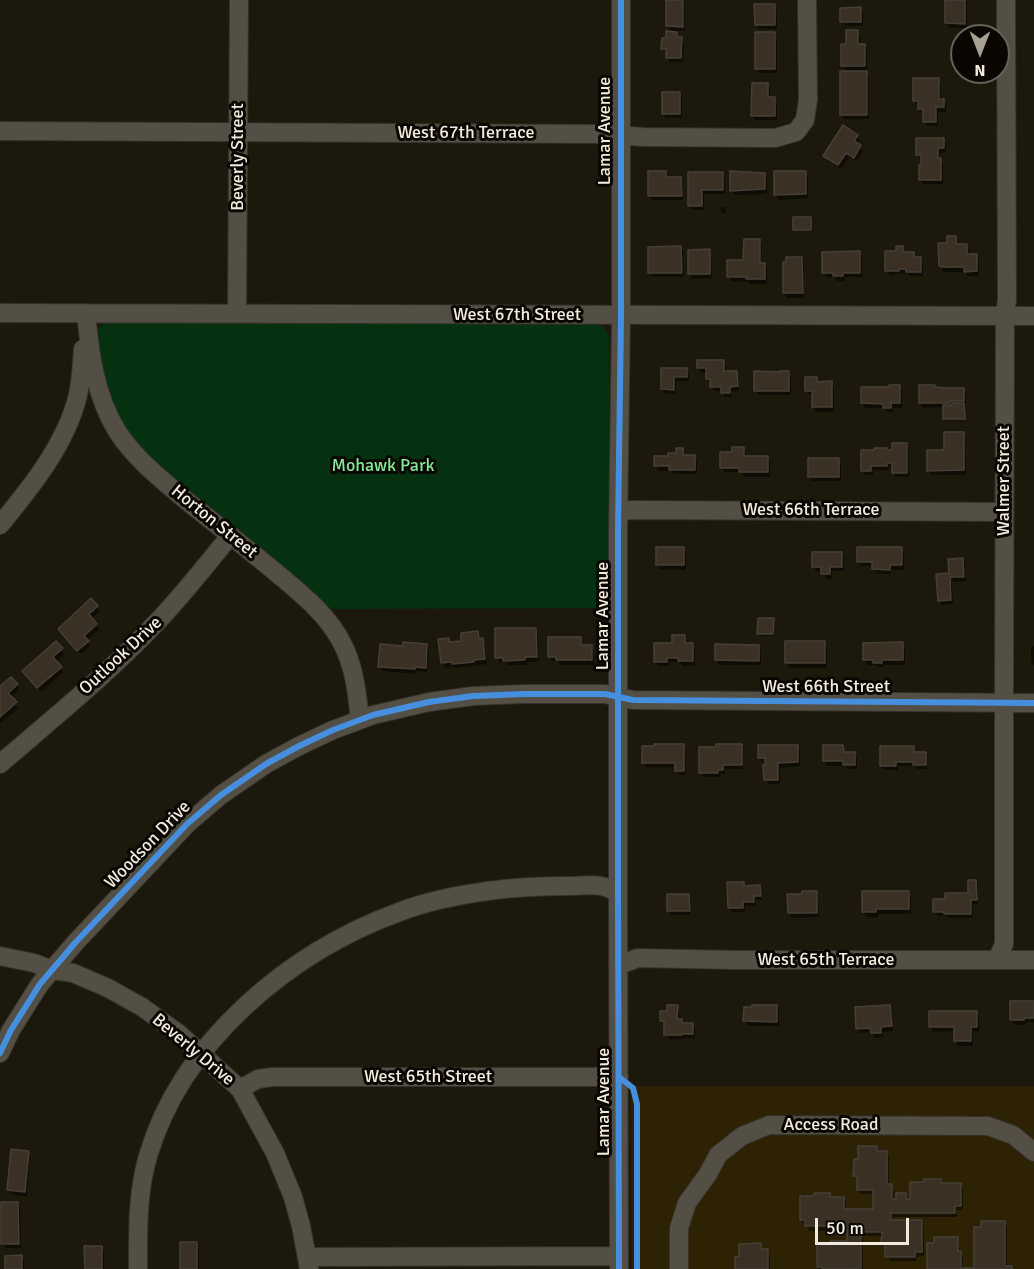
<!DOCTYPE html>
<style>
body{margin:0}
#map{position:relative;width:1034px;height:1269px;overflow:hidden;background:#1d180c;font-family:Signika,sans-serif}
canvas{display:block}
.north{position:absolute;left:950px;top:24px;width:60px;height:60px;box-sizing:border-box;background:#0a0601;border:2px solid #676259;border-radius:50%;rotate:180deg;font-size:16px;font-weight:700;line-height:24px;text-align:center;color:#f2ebdd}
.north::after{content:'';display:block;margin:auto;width:21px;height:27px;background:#a7a194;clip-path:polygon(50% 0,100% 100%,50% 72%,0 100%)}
.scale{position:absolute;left:815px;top:1218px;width:94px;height:27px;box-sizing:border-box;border:3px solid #f2ebdd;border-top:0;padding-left:8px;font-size:18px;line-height:21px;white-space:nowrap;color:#f2ebdd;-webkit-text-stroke:4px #0a0601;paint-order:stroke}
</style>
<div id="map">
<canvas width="1034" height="1269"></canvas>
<div class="north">N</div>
<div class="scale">50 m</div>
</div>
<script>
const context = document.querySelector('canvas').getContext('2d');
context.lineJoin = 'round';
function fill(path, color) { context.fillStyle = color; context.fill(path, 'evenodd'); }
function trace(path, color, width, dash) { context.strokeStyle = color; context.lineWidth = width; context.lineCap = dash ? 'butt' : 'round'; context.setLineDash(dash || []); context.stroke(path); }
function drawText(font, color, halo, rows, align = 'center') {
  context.font = font + ' Signika,sans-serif'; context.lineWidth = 6; context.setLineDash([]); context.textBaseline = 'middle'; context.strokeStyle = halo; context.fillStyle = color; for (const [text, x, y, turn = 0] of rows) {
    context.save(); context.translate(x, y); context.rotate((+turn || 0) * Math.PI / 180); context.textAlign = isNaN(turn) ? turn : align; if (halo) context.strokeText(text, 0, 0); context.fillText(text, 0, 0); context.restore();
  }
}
fill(new Path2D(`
 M631,1086H1034V1269H632Z`), '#2d2204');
fill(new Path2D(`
 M107,322L593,324L602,326L609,336L611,608L327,609L160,470L125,431L100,374L96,335L98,328Z`), '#053111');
fill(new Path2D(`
 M668,0H685V31H674L679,38H681L684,43L683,62H670L668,57V54H666L663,49L672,33L668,26Z
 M947,0H967V28H949L946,23Z
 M774,6L777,10V29H759L756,24Z
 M860,9L863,14V26H845L842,22Z
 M857,32L860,37V46H864L867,50V70H864L869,77V119H844L842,115L847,73L843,65L848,46Z
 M774,34L777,39V73H759L757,68Z
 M939,80L941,85V100H943L946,105V112H938V126H927L924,121V113H922L919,109V105H917L914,100Z
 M767,84L770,89V99H774L777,103V120H755L752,115Z
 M679,94L682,98V118H666L663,114Z
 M857,136L860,141L857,144L863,151L857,161L849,157L841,169L828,161L825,156Z
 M943,140L946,144V153H940V160L943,165V184H923L920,179L923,159H921L918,154Z
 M665,172L668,177L681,179L683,184V200H652L649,195Z
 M806,172L808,177V198L778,200L776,195Z
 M723,173L725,178V194H704V210H692L690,205L689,174Z
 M764,174L767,179V194L734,195L732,190Z
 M721,207H725L726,213H722Z
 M810,218L811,231H795L794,229Z
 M955,238L957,245H966L969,250V255H976L979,260V276H968L966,272H945L943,271L940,266L948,245Z
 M759,241L762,245L761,264H765L767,269V284H750L749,282L732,281L729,277L745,261Z
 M903,247L905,253H913L916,258H920L923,263V276H910L908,273L890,275L887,270L897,253Z
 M680,248L683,252L684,277H653L650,273Z
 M689,251H709L711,256L712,278L692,279L690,274Z
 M859,253L862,258V277H845V281H837L835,277H826L824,272Z
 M802,258L804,263V298H787L784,293Z
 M723,362L726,366V373H736L739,377V391H732V397H725L722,391H714L712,387V383H710L707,379V373H701L698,368Z
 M662,369H686L689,374V381H676V394H665L662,389Z
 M788,372L791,377V395H759L756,391Z
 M816,379L818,383H831L834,388V412H816L814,407V395H810L807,391Z
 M899,387L902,391V408H893V412H887L884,408H865L862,403Z
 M935,388L963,390L966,394L965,420L946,421L945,407L923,408L921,403Z
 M963,433L965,438L966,475H931L929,470Z
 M906,445L909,449V477H896L893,473V468H889V470H873V475H865L862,470Z
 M682,449L685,456H694L697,461V474H673L671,471H659L656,466L678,455Z
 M744,449L746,454V457H767L770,462V477H744L741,472H725L722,468L734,454Z
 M838,459L841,464V481H812L809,477Z
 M684,549L686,554V570L660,569L657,565Z
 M901,549L904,554V570H891V574H877L874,566H861L858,562Z
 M842,553L844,558V571H832V579H826L823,571H816L813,566Z
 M963,560L965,565L966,581L954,582L951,577H948L952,584L953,604L942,605L939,600L938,575L950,574L949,561Z
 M97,607L100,611L91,619L99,630L86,641L90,646L81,654L62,634Z
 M774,621V636H760L759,634Z
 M535,629L538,634L539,662H527V665H507L506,662L500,663L497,658Z
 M478,633L481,640H482L485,645L487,664L456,668L455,667L445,668L442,663L440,640L448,639L450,643L463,642Z
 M685,636L687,641V645H692L695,650V666H682L680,662H669V666H658L655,661Z
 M580,639L583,646H591L594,651V665H560L558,661H552L549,656Z
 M56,643L64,654L56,662L63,672L41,692L24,671Z
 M824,643L827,647V668H789L786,663Z
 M865,644H902L905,649V665H884V667H878L876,665H867L865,660Z
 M427,645L429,650L427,672L417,671V674L382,671L380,666L404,648Z
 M758,646L761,651V665H719L716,660Z
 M1031,646H1034V666L1031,662Z
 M16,685L19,690L10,697L18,708L0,724V688Z
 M741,745L743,750V769H725V774H720V777H703L700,773Z
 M683,746L685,751L686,775H679L676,770V767H646L643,762Z
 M797,746L800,751V766L780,768V784H769L766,780V762H762L759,758Z
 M843,746L845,754L854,753L857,758V769H847L845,766H827L824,761Z
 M913,747L916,752L925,753L927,758V769H917L915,766H898V770H884L881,765Z
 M976,881L978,886V904H973V918H949L948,916H938L935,912L946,901L969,894Z
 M743,883L746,887H759L762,892V900H756V906H745V912H732L729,908Z
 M816,892L818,897L819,917L792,918L789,913L804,895Z
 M908,892L911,897V914H878V917H866L864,912Z
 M688,896L691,900V915H672L669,911Z
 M1034,1003V1022H1026V1025H1014L1011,1020Z
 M677,1006L679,1011V1021H682L684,1025H692L695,1029V1038L669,1040L662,1020Z
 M776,1006L779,1011V1026H748L745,1021Z
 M890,1007L892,1012L893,1031L882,1032L883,1037L875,1038L872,1032L860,1033L857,1028Z
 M976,1012L979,1017V1031H973V1046H958L956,1041V1031L933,1032L931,1027Z
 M877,1147L879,1152H886L889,1157V1186H891L894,1190V1201L905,1194L908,1200L940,1180L942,1184H960L963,1189V1210H956L957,1217H893V1222L921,1221L924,1226V1256L916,1257L917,1261H890L883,1243V1236H863V1269H819L818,1267L849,1242V1231H809L807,1224H804L801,1219L829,1194L831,1198H843L846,1203V1211H874V1194H861L858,1189V1180L855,1175L859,1160Z
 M28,1152L30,1157L27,1196L12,1195L9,1190Z
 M17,1204L20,1208L21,1248H6L3,1244Z
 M1004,1222L1007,1227V1267H1011L1012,1269H976Z
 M957,1239L959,1243L960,1253L963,1257V1269H928L935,1244Z
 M196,1243L199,1248V1269H182Z
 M760,1245L763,1250L767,1251L770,1256V1269H737Z
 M101,1247L104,1252V1269H86Z
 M21,1257L24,1262V1269H6Z`), '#0007');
const building = new Path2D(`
 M666,0H683V27L666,26Z
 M945,0H965V24L945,23Z
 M754,4H775V25H755Z
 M861,7V22H840V8Z
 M846,30H858V44H865V66H841V44H846Z
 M666,31L677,32V37H682L681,58H666V49H661L662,38H666Z
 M755,32H775V69H755Z
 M840,71H867V115H840Z
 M913,78H939V99H944V107H936V122H923V109H918V101H913Z
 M752,83H768V97H775V116H751Z
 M662,92H680V114H662Z
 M843,125L858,135L854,141L861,145L854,158L846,153L838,165L823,156Z
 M916,138H944V148H938V158H941V180H919V165H921V155H916Z
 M648,171H666V177H681L682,196H648Z
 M730,171L765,173V189L730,191Z
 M774,171H806V194L774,195Z
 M688,172H723V190H702V206H688Z
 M793,217H811V230H793Z
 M947,236H956V244H967V254H977V271L964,272V267H941V266H939L938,243H947Z
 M744,239H760V263H765V279H746V277H727V260H743Z
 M681,246L682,273H648V247Z
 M896,246H903V252H914V257H921V272H906V269H899V271H885V251H896Z
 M710,249V274H688V250Z
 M860,251V273H843V276H833V273H822V252Z
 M786,257H802L803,293H783V262H786Z
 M697,360H724V371H737L738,386L730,387V393H721V387H710V379H706V368H697Z
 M661,368H687V377H674V390L661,389Z
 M754,371L779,372V371H789V391H754Z
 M805,377H817V382L832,381V407H812V391H805Z
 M889,385H900V403H891V408H883V404L861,403V387H889Z
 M919,385H935V387L945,388H964V401H950V403H919Z
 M952,403H964L965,419H943V405H952Z
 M944,432H964V470L927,471V450H944Z
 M892,443H907V473H892V463H887V466H871V471H861V450H874V448H887V450H892Z
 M732,447H744V456H768V472H739V468H720V452H732Z
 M676,448H683V455H695V470H669V466H654V456H668V453H676Z
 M808,458H839V477H808Z
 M656,547H684V565H656Z
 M857,547H902V565H890V570L872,569V562H857Z
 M812,552H842V567H830V574H821V567H812Z
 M963,558L964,577H950L951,600L938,601L936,574L949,573L948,559Z
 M91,598L98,606L89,614L97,624L84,636L89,641L77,651L58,629Z
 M758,618H774L773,634H757Z
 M495,628H536L537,657H525V660L503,661V658H495Z
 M478,631L479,639L483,638L485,659L474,660V662L452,664V662L441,663L438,639L449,638V642L461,641V633Z
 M672,635H685V643H693V661H678V658H667V662H654V643H672Z
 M548,637H581V645H592V660H556V657H548Z
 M56,641L63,648L53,657L62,667L37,688L22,671Z
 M785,641H825V663H785Z
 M403,642L427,644L426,668L415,667V669L378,667L380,644L403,646Z
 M903,642V660H882V663H873V660H863V643Z
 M715,644L759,645V661L715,660Z
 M11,677L18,684L8,693L17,702L0,717V686Z
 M654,744H684V771H675V763H642V746H654Z
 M716,744H742V765H723V770H718V773H699V747H716Z
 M758,745H798V762L778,763V780H764L763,765H765V758H758Z
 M823,745H843L844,752H855V765H843V761H823Z
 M880,746H914V752H926V765H913V762H896V766H880Z
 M968,880H976L977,900H971V914H944V912H933V899H945V893H968Z
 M727,882H744V886L760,885L761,896H754V902H743V908H728Z
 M802,891H817V913H788L787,894H802Z
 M862,891H909V909H876V912H862Z
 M667,894H689L690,911H667Z
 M1010,1001H1034V1018H1024V1020H1010Z
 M667,1005H678L677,1019H682V1023H693V1034H683L681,1035H664V1021H660V1011H667Z
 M752,1005H777V1022L743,1021L744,1007H752Z
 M890,1005L892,1026L881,1027V1033H871L870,1028L856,1029L855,1007Z
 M929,1011H977V1027H971V1041H954V1027H929Z
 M858,1146H877V1151H887V1184H892V1199H896V1193H906V1199H910V1182H924V1179H941V1183H961V1206H955V1213H891V1220H922V1252H915V1257H885V1243H881L882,1232H861V1268H856V1269H822V1267H817V1244H830V1241H847V1226H805V1220H800V1196H814V1193H830V1197H844V1209H873V1190H857V1176H853L854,1159H858Z
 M11,1149L29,1151L25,1192L7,1190Z
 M1,1202H18L19,1244H1Z
 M981,1221H1005V1266H1012V1269H927V1243H934V1237H958V1251H961V1268H974V1227H981Z
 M180,1242H197V1269H180Z
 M761,1243V1249H768V1269H735V1257L739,1256V1244Z
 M84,1246H102V1269H85Z
 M22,1255V1269H5V1256Z`);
fill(building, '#3a3024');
trace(building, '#463f37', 1.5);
const minor = new Path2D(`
 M0,131L603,134L643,137L775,138L796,132L805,120L808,100L807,0
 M0,313L1034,316
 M86,313C90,354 95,395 117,431C135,459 162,480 187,501C218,526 249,550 279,575C303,595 329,616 343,645C355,669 357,694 360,720
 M237,314L239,0
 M619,511L634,510L1004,512
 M0,525C32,486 66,444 78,395C81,380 82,364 83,349
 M0,764C53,718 108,674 156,623C182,596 206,565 230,536
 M0,956L34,963L52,970L73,973L108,988L142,1007L178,1033L240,1089L275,1153L293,1197L301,1226L309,1269
 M997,960L1004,944V695L1005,316L1007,300L1006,0
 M619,965L638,958L735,960H1034
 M0,1053L11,1030L40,984L75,943L187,824L221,795L266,764L299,746L333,730L373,715L429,702L473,696L524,694H605L633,700L1034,703
 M240,1089L258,1079L272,1077H619
 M307,1257L619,1256
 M138,1269C138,1232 137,1193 148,1156C182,1041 290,952 399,912C428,901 458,895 488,891C516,887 545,886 573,886C582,886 592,884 601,886C606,887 612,890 618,892
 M619,1269L618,892V530L621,315V0
 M679,1269V1228L687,1203L708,1174L718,1155L742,1136L769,1125L988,1126L1013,1135L1034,1152`);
trace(minor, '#36312a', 20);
trace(minor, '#534f45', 18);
trace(new Path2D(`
 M0,1053L11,1030L40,984L75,943L187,824L221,795L266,764L299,746L333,730L373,715L429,702L473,696L524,694H605L633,700L1034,703
 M619,1077L633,1088L637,1104V1269
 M619,1269L618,892V530L621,315V0`), '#468fdf', 6);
drawText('18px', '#f2ebdd', '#0a0601', [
 ["Lamar Avenue",605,131,-90],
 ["West 67th Terrace",466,133],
 ["Beverly Street",238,157,-90],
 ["West 67th Street",517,315],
 ["Walmer Street",1004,481,-90],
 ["West 66th Terrace",811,510],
 ["Horton Street",214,522,39],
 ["Lamar Avenue",603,616,-90],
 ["Outlook Drive",121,656,-43],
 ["West 66th Street",826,687],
 ["Woodson Drive",148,845,-46],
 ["West 65th Terrace",826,960],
 ["Beverly Drive",193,1050,40],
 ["West 65th Street",428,1077],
 ["Lamar Avenue",604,1102,-90],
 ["Access Road",831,1125]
]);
drawText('18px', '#84eb99', '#0a0601', [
 ["Mohawk Park",383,466]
]);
</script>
